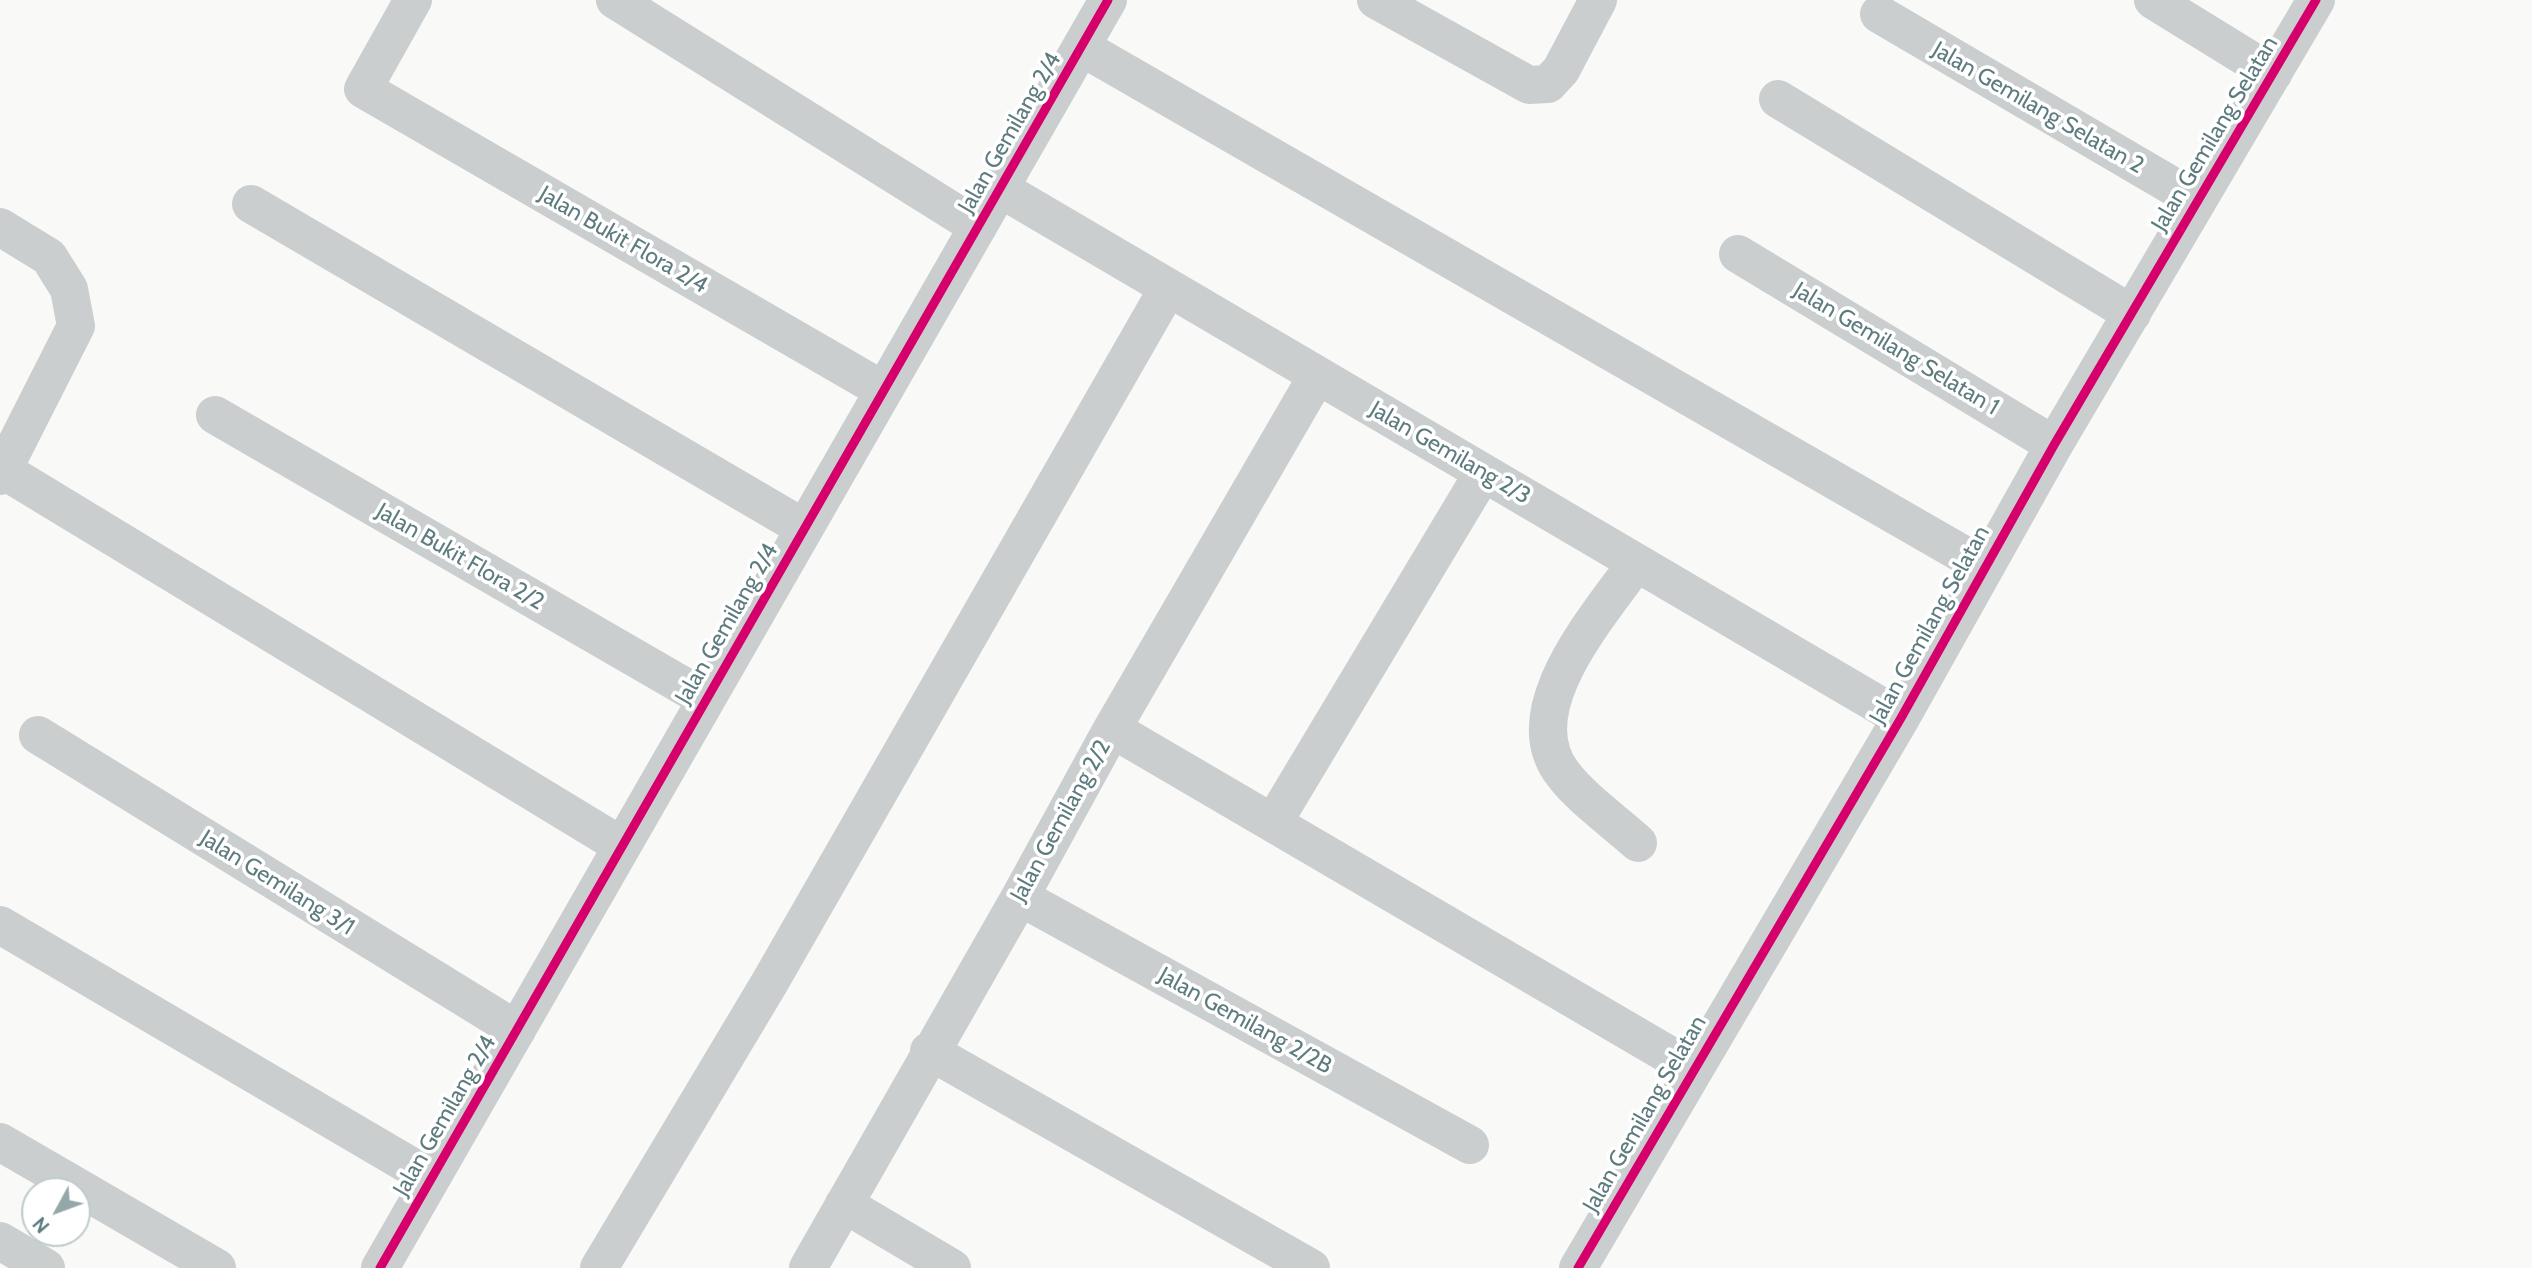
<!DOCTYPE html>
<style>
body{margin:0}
#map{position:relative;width:2532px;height:1268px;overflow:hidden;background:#f9f9f8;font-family:Cabin,sans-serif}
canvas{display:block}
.north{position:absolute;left:21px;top:1177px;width:70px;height:70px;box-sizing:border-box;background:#fff;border:2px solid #bfcbcc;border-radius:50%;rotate:229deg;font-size:19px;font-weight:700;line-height:28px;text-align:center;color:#5e7c7f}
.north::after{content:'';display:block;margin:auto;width:24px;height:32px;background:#94a8a9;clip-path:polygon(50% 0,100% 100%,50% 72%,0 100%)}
</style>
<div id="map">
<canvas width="2532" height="1268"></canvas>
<div class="north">N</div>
</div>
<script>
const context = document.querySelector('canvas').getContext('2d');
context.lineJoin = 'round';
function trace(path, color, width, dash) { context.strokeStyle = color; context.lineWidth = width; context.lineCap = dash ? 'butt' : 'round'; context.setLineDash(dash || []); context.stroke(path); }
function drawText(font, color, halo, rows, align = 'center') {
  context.font = font + ' Cabin,sans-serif'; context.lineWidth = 7; context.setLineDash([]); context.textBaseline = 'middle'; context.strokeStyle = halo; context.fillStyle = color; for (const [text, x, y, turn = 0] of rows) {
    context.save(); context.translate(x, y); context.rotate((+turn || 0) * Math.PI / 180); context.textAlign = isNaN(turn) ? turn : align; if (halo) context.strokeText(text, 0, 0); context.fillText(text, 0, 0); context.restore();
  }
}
trace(new Path2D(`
 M413,0L363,89L883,390
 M615,0L978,227
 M1376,0L1529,85L1548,84L1561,70L1598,0
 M2153,0L2273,74
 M1879,14L2198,201
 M1081,47L1985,567
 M1778,99L2132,314
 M999,188L1901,718
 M251,204L804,528
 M0,227L49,257L69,289L76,326L0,476
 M1738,254L2054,445
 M215,415L706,699
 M3,470L622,846
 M1636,563C1600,615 1513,710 1563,774C1581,798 1615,822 1638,843
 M1112,729L1693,1069
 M38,735L517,1030
 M1273,823L1483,473
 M1020,897L1470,1145
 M0,925L431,1178
 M929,1051L1311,1268
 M0,1142L217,1268
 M844,1204L952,1268
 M0,1241L46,1268
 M380,1268L1108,0
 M599,1268L770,982L1168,288
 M808,1268L1020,897L1112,729L1317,376
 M1578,1268L1901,718L2054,445L2316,0`), '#cbcece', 38);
trace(new Path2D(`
 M380,1268L1108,0
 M1578,1268L1901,718L2054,445L2316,0`), '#d6006c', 9);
drawText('23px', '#5e7c7f', '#fff', [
 ["Jalan Gemilang Selatan 2",2038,108,30],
 ["Jalan Gemilang 2/4",1010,133,-60],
 ["Jalan Gemilang Selatan",2215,134,-59],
 ["Jalan Bukit Flora 2/4",623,240,30],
 ["Jalan Gemilang Selatan 1",1896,349,31],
 ["Jalan Gemilang 2/3",1450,453,30],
 ["Jalan Bukit Flora 2/2",460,557,30],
 ["Jalan Gemilang 2/4",727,624,-60],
 ["Jalan Gemilang Selatan",1930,625,-61],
 ["Jalan Gemilang 2/2",1061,821,-61],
 ["Jalan Gemilang 3/1",277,883,32],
 ["Jalan Gemilang 2/2B",1245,1021,29],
 ["Jalan Gemilang Selatan",1645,1114,-60],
 ["Jalan Gemilang 2/4",445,1116,-60]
]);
</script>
